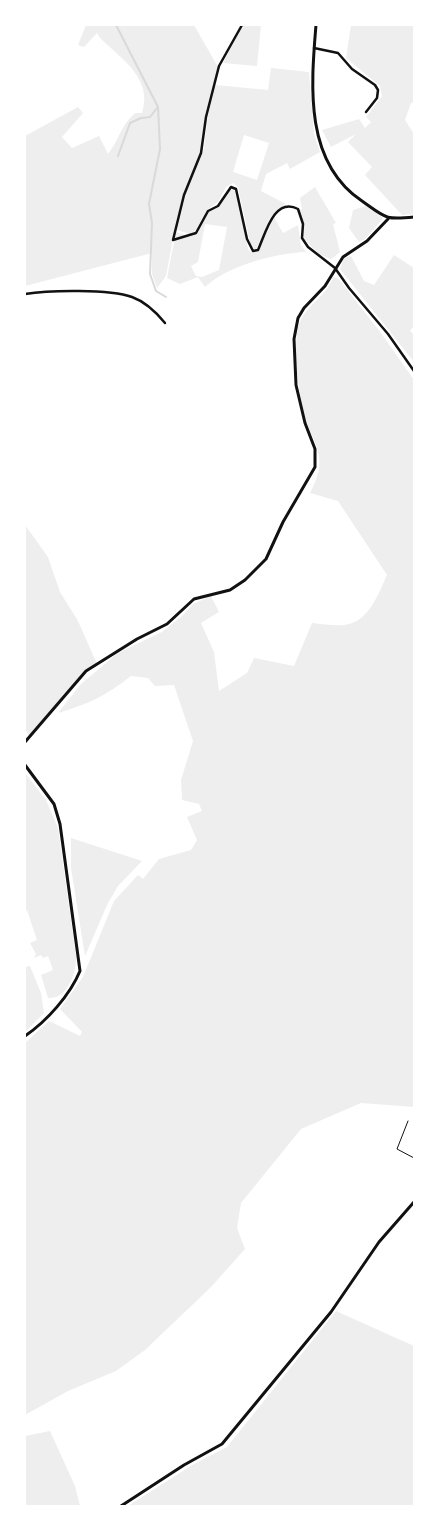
<!DOCTYPE html>
<style>
body{margin:0}
#map{position:relative;width:439px;height:1531px;overflow:hidden;background:#fff;font-family:Raleway,sans-serif}
canvas{display:block}
.frame{position:absolute;inset:0;border:26px solid #fff;pointer-events:none}
</style>
<div id="map">
<canvas width="439" height="1531"></canvas>
<div class="frame"></div>
</div>
<script>
const context = document.querySelector('canvas').getContext('2d');
context.lineJoin = 'round';
function fill(path, color) { context.fillStyle = color; context.fill(path, 'evenodd'); }
function trace(path, color, width, dash) { context.strokeStyle = color; context.lineWidth = width; context.lineCap = dash ? 'butt' : 'round'; context.setLineDash(dash || []); context.stroke(path); }
fill(new Path2D(`
 M86,25H194L218,67L205,115L200,154L177,217L166,276L157,288L152,274V253L25,286V134L27,135L78,107L83,113L62,137L72,148L99,136L108,154C119,140 121,125 135,113H142C153,79 123,60 101,39L97,33L84,47L78,45Z
 M243,25H261L257,66L223,63Z
 M351,25H414V102L411,103L405,120L414,134V214L402,215L365,175L372,167L348,142L356,134L331,147L322,130L359,119L365,128L371,122L366,117L382,96L380,86L346,58Z
 M271,68L309,72L314,134L320,152L290,169L287,163L266,174L261,191L286,204L270,218L256,250L251,247L238,187L233,183L226,187L218,202L208,209L195,231L190,234L177,230L187,189L204,148L208,116L215,85L268,90ZM244,135L269,143L257,180L233,172Z
 M315,187L336,223L333,224L340,252L331,259L319,254L304,239L303,224L299,210L302,209L300,198Z
 M234,188L248,249L251,252L258,251L274,217L283,233L298,225L301,245L306,252C276,253 227,266 205,287L198,277L180,284L167,278L176,232L190,237L198,233L208,212L219,207L230,189ZM205,224L227,227L219,270L202,277L196,276L191,266L198,262Z
 M366,206L382,217V220L365,239L359,242L349,228L353,210Z
 M394,255L414,268V326L410,331L414,335V362L340,269L344,258L351,256L364,281L374,285Z
 M333,277L338,278L381,333L414,380V1107L361,1103L301,1129L241,1203L237,1228L245,1249L211,1287L145,1350L116,1371L68,1391L25,1415V1043L49,1021L80,1036L82,1032L60,1009L83,977L114,901L138,875L143,879L159,859L191,850L197,840L187,817L202,811L199,804L182,800L181,780L193,741L174,685L155,686L148,678L131,676C104,697 90,703 58,713L81,684L118,653L162,632L182,616L193,604L211,596L219,612L201,623L214,652L219,691L247,673L254,658L294,666L312,623C323,624 338,627 349,624C370,619 379,592 387,575L338,501L310,493C331,454 312,446 303,410C298,386 294,358 297,333C301,305 325,301 333,277Z
 M25,525L48,557L60,592L78,621L97,664L86,671L30,737L25,729Z
 M25,773L46,800L58,828L76,956C77,973 67,1000 48,998L41,975L53,970L48,956L43,958L41,955L34,958L36,954L30,943L37,940L27,910H25Z
 M71,838L142,861L118,886L108,903L85,956L71,868Z
 M30,966L41,993L44,1013L25,1032V967Z
 M336,1311L414,1346V1506H128L194,1464L227,1447Z
 M50,1431L75,1486L80,1506H25V1436Z`), '#eee');
trace(new Path2D(`
 M116,25L158,107L160,149L149,204L152,223L150,274L156,291L166,297
 M118,156L130,123L141,118L150,117L157,108`), '#d9d9d9', 2);
trace(new Path2D(`
 M408,1121L397,1149L414,1158`), '#111', 1);
trace(new Path2D(`
 M242,25L219,66L206,117L201,153L184,195L173,240L196,233L208,211L218,206L231,187L236,189L247,239L253,251L258,250C265,235 274,196 298,209L303,224L302,238L308,247L335,268L349,288L388,334L414,371
 M314,48L338,53L352,69L375,85L378,90L377,98L366,112
 M25,294C49,290 110,289 132,297C146,302 156,312 165,323`), '#111', 2.5);
trace(new Path2D(`
 M316,25C311,86 304,162 362,201C386,218 384,220 414,217
 M25,742L86,671L137,639L167,624L194,599L230,590L245,580L266,559L283,522L315,467V449L305,423L296,385L294,339L298,318L304,308L325,286L343,257L367,241L388,219
 M25,765L54,804L60,824L80,971C70,995 47,1021 25,1036
 M121,1506L184,1465L222,1444L331,1312L379,1242L414,1202`), '#111', 3);
</script>
